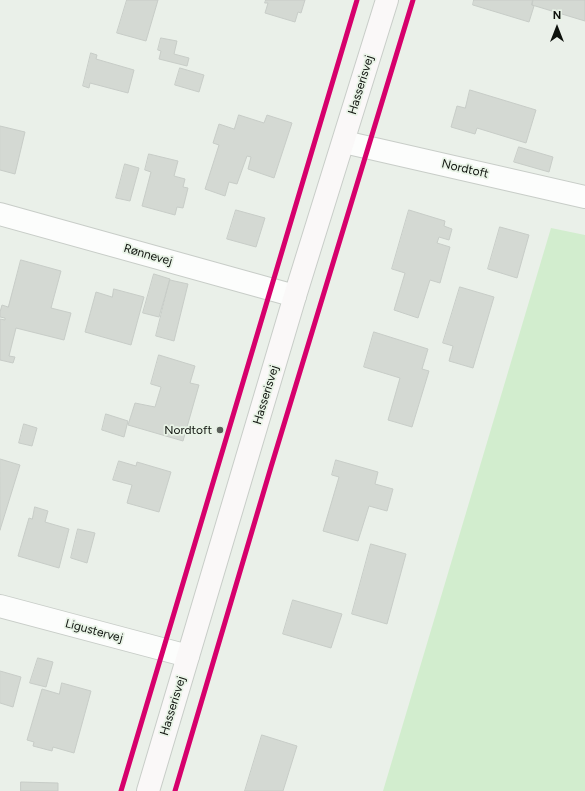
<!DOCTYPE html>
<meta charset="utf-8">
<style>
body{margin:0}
#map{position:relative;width:585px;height:791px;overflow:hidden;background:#eaf0e9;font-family:Figtree,sans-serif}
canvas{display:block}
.north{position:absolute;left:537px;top:8px;width:40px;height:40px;-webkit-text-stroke:3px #e8f3e6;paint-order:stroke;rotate:0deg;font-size:11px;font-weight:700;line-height:16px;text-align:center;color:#0d110c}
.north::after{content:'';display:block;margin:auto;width:14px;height:18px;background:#0d110c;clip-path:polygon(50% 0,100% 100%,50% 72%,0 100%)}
</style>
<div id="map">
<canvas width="585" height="791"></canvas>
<div class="north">N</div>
</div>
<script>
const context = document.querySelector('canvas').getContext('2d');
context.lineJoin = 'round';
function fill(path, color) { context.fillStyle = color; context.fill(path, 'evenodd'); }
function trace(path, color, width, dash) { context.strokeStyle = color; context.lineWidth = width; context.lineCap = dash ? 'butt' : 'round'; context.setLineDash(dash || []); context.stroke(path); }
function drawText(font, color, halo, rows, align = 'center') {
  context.font = font + ' Figtree,sans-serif'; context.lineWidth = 3.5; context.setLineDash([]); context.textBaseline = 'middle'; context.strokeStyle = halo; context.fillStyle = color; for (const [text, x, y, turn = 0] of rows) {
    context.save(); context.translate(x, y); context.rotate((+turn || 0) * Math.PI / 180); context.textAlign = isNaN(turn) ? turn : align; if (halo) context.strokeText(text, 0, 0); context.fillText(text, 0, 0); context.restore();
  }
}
fill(new Path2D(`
 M551,228L585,235V791H383Z`), '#d2edce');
const building = new Path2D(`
 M127,0H158L146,41L117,33Z
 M266,0H305L301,13L298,12L295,22L265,13L268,3H265Z
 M474,0H533L532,5L534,6L529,22L473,5Z
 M533,0H585V21L532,5Z
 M161,38L177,41L174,54L189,58L187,66L159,59L161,51L158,50Z
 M91,53L97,55L96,59L134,70L128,93L90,83L89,88L83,86Z
 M180,68L204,75L199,92L175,85Z
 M470,90L536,110L526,143L477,128L475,134L451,127L457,106L465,108Z
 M239,115L264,123L267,115L292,123L274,178L248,169L251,157L247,156L237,184L229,182L225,196L205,189L219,145L213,143L219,124L234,129Z
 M0,126L25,132L15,174L0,170Z
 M519,147L553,157L549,172L514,162Z
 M149,154L178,161L174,176L185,179L183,187L188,188L183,208L177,207L175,215L142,206L151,172L145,170Z
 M125,164L139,168L130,201L116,198Z
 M236,210L265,218L256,247L227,239Z
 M409,210L445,221L444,226L452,229L449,240L439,237L437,243L450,247L440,283L430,280L418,318L394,310L405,273L392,269Z
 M500,227L529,235L517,278L488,269Z
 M21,260L61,271L51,308L71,313L64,340L16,328L9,356L15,357L13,363L0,360V319L5,320V318L0,317V312L2,305L8,307Z
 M154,274L170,279L159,317L143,313Z
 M170,280L188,284L174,341L156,336Z
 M460,287L494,297L473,368L449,361L453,346L443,343Z
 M114,289L144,297L131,345L85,332L96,292L112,297Z
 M374,332L428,349L422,369L429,371L412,427L388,420L400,378L364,367Z
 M159,355L195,366L190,383L199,385L183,441L128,425L135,403L155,407L161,387L151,384Z
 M106,414L128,421L124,437L102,430Z
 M24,424L37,428L32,446L19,443Z
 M0,459L20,465L0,530Z
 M336,460L378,472L375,484L393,489L387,511L369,506L358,541L323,531L339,477L332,475Z
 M119,461L136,466L137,462L171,472L159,512L127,503L132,485L113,480Z
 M35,507L48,511L45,522L69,529L59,568L18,556L29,518L32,519Z
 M78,529L95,533L87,563L71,558Z
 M371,544L406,554L387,624L352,614Z
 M293,600L342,614L331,648L283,634Z
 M38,658L53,662L46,687L30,683Z
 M0,671L21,677L13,707L0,703Z
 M62,683L91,691L74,753L53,747L52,751L33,746L34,742L27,740L42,689L59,694Z
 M262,735L297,746L283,791H245Z
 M21,782L58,783V791H21Z`);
fill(building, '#d4d9d3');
trace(building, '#c7ccc7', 1);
const street = new Path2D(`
 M344,142L585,197
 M0,214L295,296
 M0,606L188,656`);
const secondary = new Path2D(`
 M148,791L295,296L387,0`);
trace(street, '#c8cdc8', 24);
trace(secondary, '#c8cdc8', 24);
trace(street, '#fcfdfc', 22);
trace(secondary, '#faf8f8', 22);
trace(new Path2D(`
 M121,791L357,0
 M175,791L271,467L413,0`), '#d6006c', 5);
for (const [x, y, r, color] of [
 [220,430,4,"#5a5f59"]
]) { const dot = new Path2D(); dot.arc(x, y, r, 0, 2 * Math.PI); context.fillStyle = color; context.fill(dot); trace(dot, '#e8f3e6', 1.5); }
drawText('12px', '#0d110c', '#e8f3e6', [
 ["Hasserisvej",361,85,-73],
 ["Nordtoft",465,169,13],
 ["Rønnevej",148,255,16],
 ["Hasserisvej",266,395,-73],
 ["Ligustervej",94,631,15],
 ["Hasserisvej",173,706,-73]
]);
drawText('12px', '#0d110c', '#e8f3e6', [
 ["Nordtoft",212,430]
], 'right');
</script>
